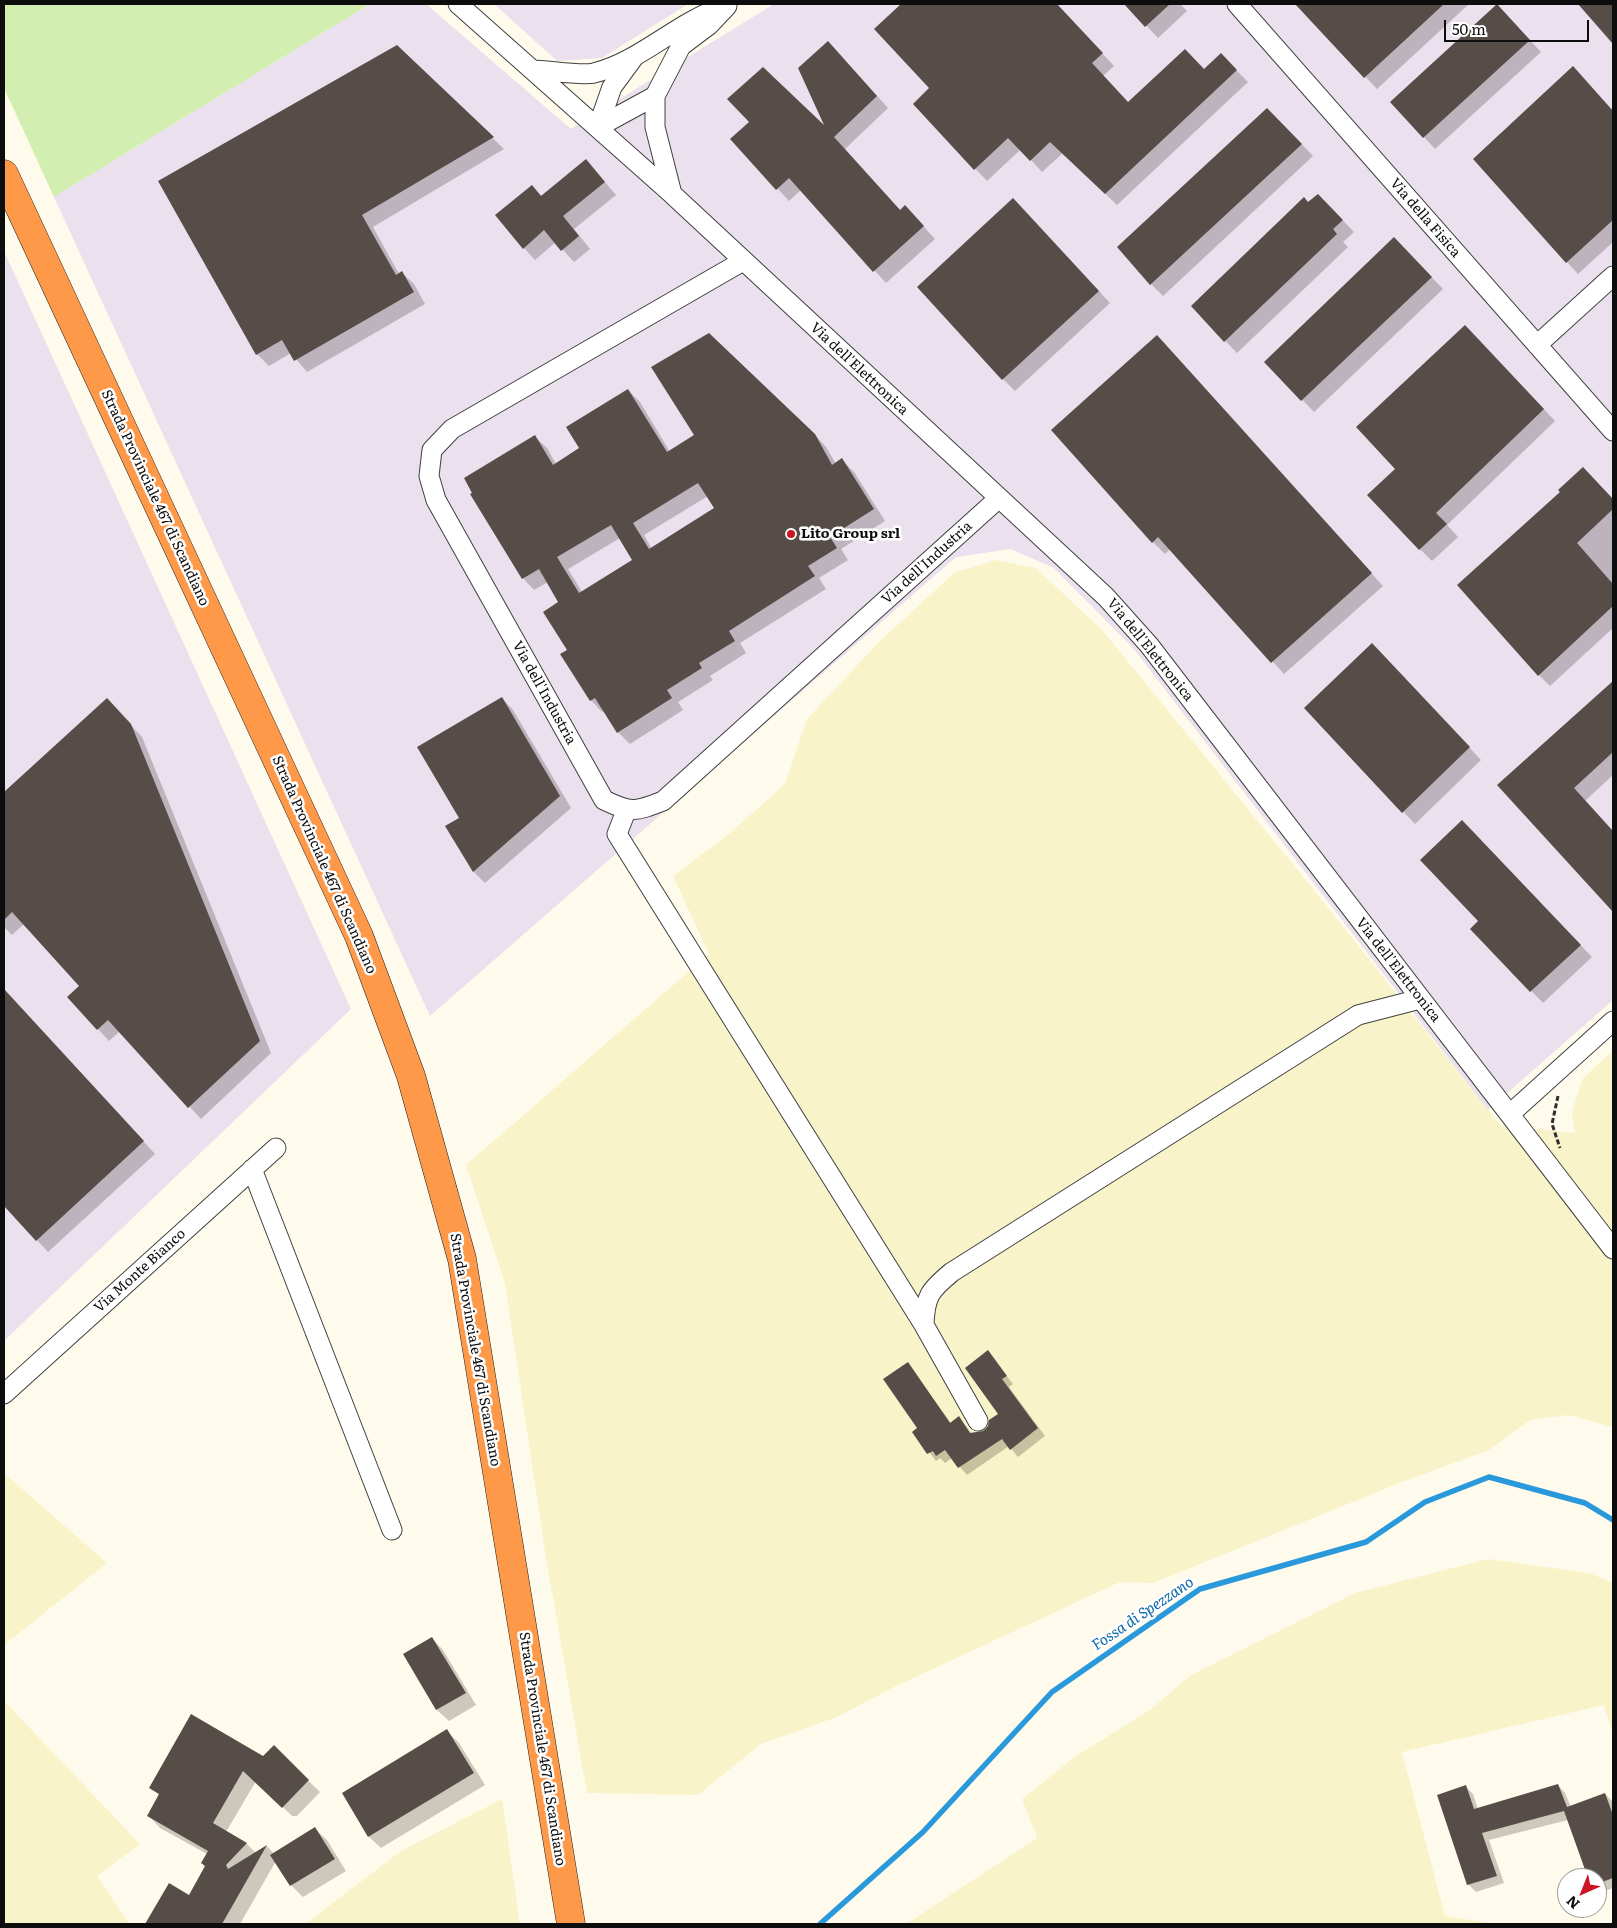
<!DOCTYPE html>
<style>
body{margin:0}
#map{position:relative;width:1617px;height:1928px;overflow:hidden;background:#fffbec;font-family:Literata,serif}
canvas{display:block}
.frame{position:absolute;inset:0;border:5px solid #0d0d0d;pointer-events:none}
.north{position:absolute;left:1557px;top:1868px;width:50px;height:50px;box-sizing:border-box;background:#fff;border:1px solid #9e9e9e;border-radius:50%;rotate:224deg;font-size:14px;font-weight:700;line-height:20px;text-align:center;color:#0d0d0d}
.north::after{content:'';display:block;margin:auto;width:18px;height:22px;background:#cb1623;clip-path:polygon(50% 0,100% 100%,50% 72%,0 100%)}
.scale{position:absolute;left:1444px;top:20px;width:145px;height:22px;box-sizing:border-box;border:2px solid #0d0d0d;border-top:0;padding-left:6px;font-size:15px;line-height:18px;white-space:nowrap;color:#0d0d0d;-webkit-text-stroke:4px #fff;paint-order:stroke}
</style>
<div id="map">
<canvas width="1617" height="1928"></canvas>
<div class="frame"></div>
<div class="north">N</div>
<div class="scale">50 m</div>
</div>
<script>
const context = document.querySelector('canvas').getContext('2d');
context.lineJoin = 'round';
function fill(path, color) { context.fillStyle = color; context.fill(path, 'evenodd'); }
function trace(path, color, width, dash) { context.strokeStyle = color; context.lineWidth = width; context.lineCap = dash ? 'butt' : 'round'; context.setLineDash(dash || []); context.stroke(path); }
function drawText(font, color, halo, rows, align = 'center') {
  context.font = font + ' Literata,serif'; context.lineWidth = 5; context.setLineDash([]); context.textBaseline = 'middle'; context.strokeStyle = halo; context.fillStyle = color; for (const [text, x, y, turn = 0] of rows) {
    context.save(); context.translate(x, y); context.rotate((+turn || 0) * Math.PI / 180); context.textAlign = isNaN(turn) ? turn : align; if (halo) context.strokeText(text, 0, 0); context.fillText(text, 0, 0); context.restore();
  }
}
fill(new Path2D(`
 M370,4H426L571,129L774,4H1613V1000L1488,1110L1133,648L1054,568L1011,549L956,557L430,1016L54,197Z
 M494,4H688L602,58L557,61Z
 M4,251L351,1009L4,1341Z`), '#ebe0ed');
fill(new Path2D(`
 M995,560L1036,568L1103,631L1330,910L1500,1125L1575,1133L1572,1111L1583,1078L1613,1051V1427L1568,1415L1530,1420L1489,1450L1402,1482L1153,1583L1120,1582L894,1687L837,1717L761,1744L698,1795L587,1793L545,1552L505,1283L466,1165L709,954L673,876L730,833L785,784L807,719L878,643L954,573Z
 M4,1473L107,1563L4,1645Z
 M1488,1559L1589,1573L1613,1583V1735L1604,1705L1402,1752L1445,1916L1497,1924H906L1037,1838L1022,1799L1076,1756L1150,1710L1191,1675L1355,1593Z
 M4,1701L140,1844L97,1876L129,1924H4Z
 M502,1799L520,1924H305L401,1851Z`), '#f8f3c9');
fill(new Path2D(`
 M4,4H370L54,197L4,88Z`), '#d2eeb1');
fill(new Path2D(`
 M903,4H1056L1114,66L1103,76L1129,104L1204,71L1221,55L1248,82L1117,205L1063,153L1042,172L1021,149L987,181L914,104L931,88L876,29Z
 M1126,4H1180L1187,11L1158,38Z
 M1304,4H1469L1377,89L1302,9Z
 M1580,4H1613V42Z
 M1509,18L1541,52L1435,149L1424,137Z
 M397,46L504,149L373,227L399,274L402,273L414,284L425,304L307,372L291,353L269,366L257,354Z
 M840,55L888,108L845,149L901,211L917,219L935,239L886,283L801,190L789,201L732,139L827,130Z
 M1584,79L1613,111V242L1578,274L1567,262Z
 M1279,121L1313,156L1163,296L1151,284Z
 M586,160L616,195L574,229L590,249L574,262L556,242L535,260L524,248L532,187L542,196Z
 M1318,195L1354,232L1343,242L1348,247L1237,353L1192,306Z
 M1025,211L1110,303L1015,391L1003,379Z
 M1406,251L1443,289L1314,412L1266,362Z
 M1157,336L1383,586L1284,674L1170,549L1165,554L1153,542L1053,430Z
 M1477,338L1555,421L1447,525L1458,537L1432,561L1420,549Z
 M628,390L640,402L670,452L814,434L826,447L836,464L842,460L854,472L885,521L841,549L848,560L819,578L826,589L740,643L746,653L710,676L713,680L678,702L683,710L630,744L618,732L604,711L602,712L591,700L569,650L560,603L548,582L534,590L523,578L535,437L547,448L556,464L581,449ZM708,496L716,508L652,549L644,535ZM620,538L633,560L582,592L568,569Z
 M1594,480L1613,500V628L1550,686L1539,675Z
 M1384,657L1481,760L1415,824L1305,708Z
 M1613,682V775L1585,801L1613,832V910L1498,785L1538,751Z
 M502,698L513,710L571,808L485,883L474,872L460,818Z
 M107,700L142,737L271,1053L201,1119L120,1031L109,1041L98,1029L81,986L24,924L12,935L4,927V794Z
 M1474,834L1592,957L1543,1003L1472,929L1480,921Z
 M4,990L155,1154L48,1252L4,1204Z
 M988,1352L1013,1384L1009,1387L1045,1436L1018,1457L1009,1446L967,1475L952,1458L945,1463L940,1458L936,1461L914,1432L919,1429L908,1364L951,1423L959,1418L972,1434L984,1432L999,1415Z
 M432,1638L443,1650L476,1705L449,1721L437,1710L405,1655Z
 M447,1731L459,1743L485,1785L381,1848L369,1837L344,1794Z
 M274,1747L320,1792L297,1816H292L256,1781L226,1832L247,1844L256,1853L267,1846L274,1854L315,1829L327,1840L346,1871L303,1897L291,1885L276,1861L240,1924H154L149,1920L190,1897L206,1867L207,1854L160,1828L149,1816L160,1796L151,1787L264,1757Z
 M1558,1785L1565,1793L1571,1807L1605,1794L1613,1802V1888L1600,1893L1597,1891V1878H1589L1568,1820L1489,1840L1504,1883L1476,1892L1468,1884L1465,1786L1473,1794L1478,1809Z`), '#0003');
trace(new Path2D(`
 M820,1924L923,1832L1052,1692L1200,1589L1366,1542L1425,1502L1489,1477L1585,1503L1613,1520`), '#2a99dc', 5.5);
fill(new Path2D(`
 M901,4H1057L1103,53L1092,63L1128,102L1185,49L1204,69L1221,53L1237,70L1105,194L1050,142L1030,161L1008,138L974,170L913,104L929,88L874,29Z
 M1124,4H1170L1145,27Z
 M1295,4H1444L1364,78Z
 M1497,4L1530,40L1423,138L1390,102Z
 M1578,4H1613V44Z
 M828,41L877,96L834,137L900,210L905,205L924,226L873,272L789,178L776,190L730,139L749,122L727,99L763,67L824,125L798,68Z
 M397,45L494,137L362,215L396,275L402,271L414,292L294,361L282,340L256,355L158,181Z
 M1573,66L1613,111V220L1566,263L1473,159Z
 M1267,108L1302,144L1150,285L1117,247Z
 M586,159L605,182L563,216L579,236L561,251L544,230L523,249L495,215L532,185L541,196Z
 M1318,194L1343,220L1333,229L1337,234L1224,342L1191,306L1304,197L1308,202Z
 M1013,198L1099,291L1002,380L917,287Z
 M1394,237L1432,277L1301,401L1264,362Z
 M1465,325L1544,409L1436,513L1447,524L1419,550L1367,495L1395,469L1356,427Z
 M709,333L815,434L832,465L842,458L874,509L830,537L837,548L808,566L815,576L729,631L735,641L699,663L702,668L667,690L672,698L617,733L595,698L590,701L560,654L567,650L543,612L558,602L539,569L522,579L470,494L472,493L464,478L535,435L553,465L579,448L566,427L628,389L667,452L694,435L651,367ZM698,483L714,508L649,549L633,523ZM611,525L632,560L579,593L557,557Z
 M1157,335L1372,573L1271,663L1158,537L1152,543L1051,430Z
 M1583,467L1613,499V509L1577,543L1613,584V606L1538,676L1457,585L1560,492L1558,490Z
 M1372,643L1470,747L1402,813L1304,708Z
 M1613,681V752L1574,788L1613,831V912L1497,785Z
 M502,697L560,796L473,872L445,826L459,818L417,747Z
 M107,698L131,724L260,1041L188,1108L108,1020L97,1030L67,997L79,986L12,912L4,920V792Z
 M1462,820L1581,945L1530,992L1470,929L1478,921L1420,860Z
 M4,989L144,1141L36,1241L4,1206Z
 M988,1350L1007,1376L1002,1379L1038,1428L1010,1450L1002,1439L958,1468L945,1450L936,1456L933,1451L927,1454L912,1432L917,1428L883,1379L908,1362L950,1423L959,1416L970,1433L983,1431L988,1426L989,1420L998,1414L965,1368Z
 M432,1637L466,1693L436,1710L403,1654Z
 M191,1714L263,1756L274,1745L309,1780L282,1808L243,1771L213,1823L247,1843L226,1865L228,1869L267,1845L222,1924H145L169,1883L189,1895L205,1866L201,1863L208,1851L147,1816L159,1794L149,1788Z
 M447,1729L474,1773L368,1837L342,1793Z
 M1558,1784L1567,1807L1605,1793L1613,1815V1878L1597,1884V1878H1588L1564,1811L1482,1833L1497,1876L1467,1885L1437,1795L1466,1785L1474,1809Z
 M315,1827L335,1859L290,1886L270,1855Z`), '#564d48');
const minor = new Path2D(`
 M458,4L672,194L1106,597L1149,645L1613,1249
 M1237,4L1613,431
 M533,70C547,70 581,76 594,73C641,61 675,24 720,8
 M598,127L612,87L634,57
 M598,127L655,96
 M672,194L655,127V96L681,46L709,25L727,6
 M743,261L452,429L432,450L429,476L436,500L604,800C631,813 635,812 663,801L999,498
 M1537,345L1613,276
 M626,811L617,834L924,1325L978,1421
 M1510,1114L1613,1021
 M252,1169L392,1530
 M924,1325C925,1296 930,1290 952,1272L1358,1015L1420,999
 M4,1394L276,1148`);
const highway = new Path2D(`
 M4,174L359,936L411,1076L462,1259L571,1924`);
trace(minor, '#404040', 21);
trace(highway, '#1e1e1e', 29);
trace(new Path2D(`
 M1558,1096L1552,1124L1560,1148`), '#2f2f2f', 3, [5, 2.5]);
trace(minor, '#fff', 19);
trace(highway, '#ff994a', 28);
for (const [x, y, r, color] of [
 [791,534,5,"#cb1623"]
]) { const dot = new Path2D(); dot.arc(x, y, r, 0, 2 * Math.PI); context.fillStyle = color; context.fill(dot); trace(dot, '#fff', 2); }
drawText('14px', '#0d0d0d', '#fff', [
 ["Via della Fisica",1425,218,49],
 ["Via dell'Elettronica",859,369,43],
 ["Strada Provinciale 467 di Scandiano",155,498,65],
 ["Via dell'Industria",927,563,-42],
 ["Via dell'Elettronica",1150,650,51],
 ["Via dell'Industria",544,693,61],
 ["Strada Provinciale 467 di Scandiano",324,865,66],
 ["Via dell'Elettronica",1398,970,52],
 ["Via Monte Bianco",140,1271,-42],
 ["Strada Provinciale 467 di Scandiano",475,1350,80],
 ["Strada Provinciale 467 di Scandiano",542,1749,81]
]);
drawText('bold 14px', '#0d0d0d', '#fff', [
 ["Lito Group srl",801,534]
], 'left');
drawText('italic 15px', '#0968ab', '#fff', [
 ["Fossa di Spezzano",1143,1614,-34]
]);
</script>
